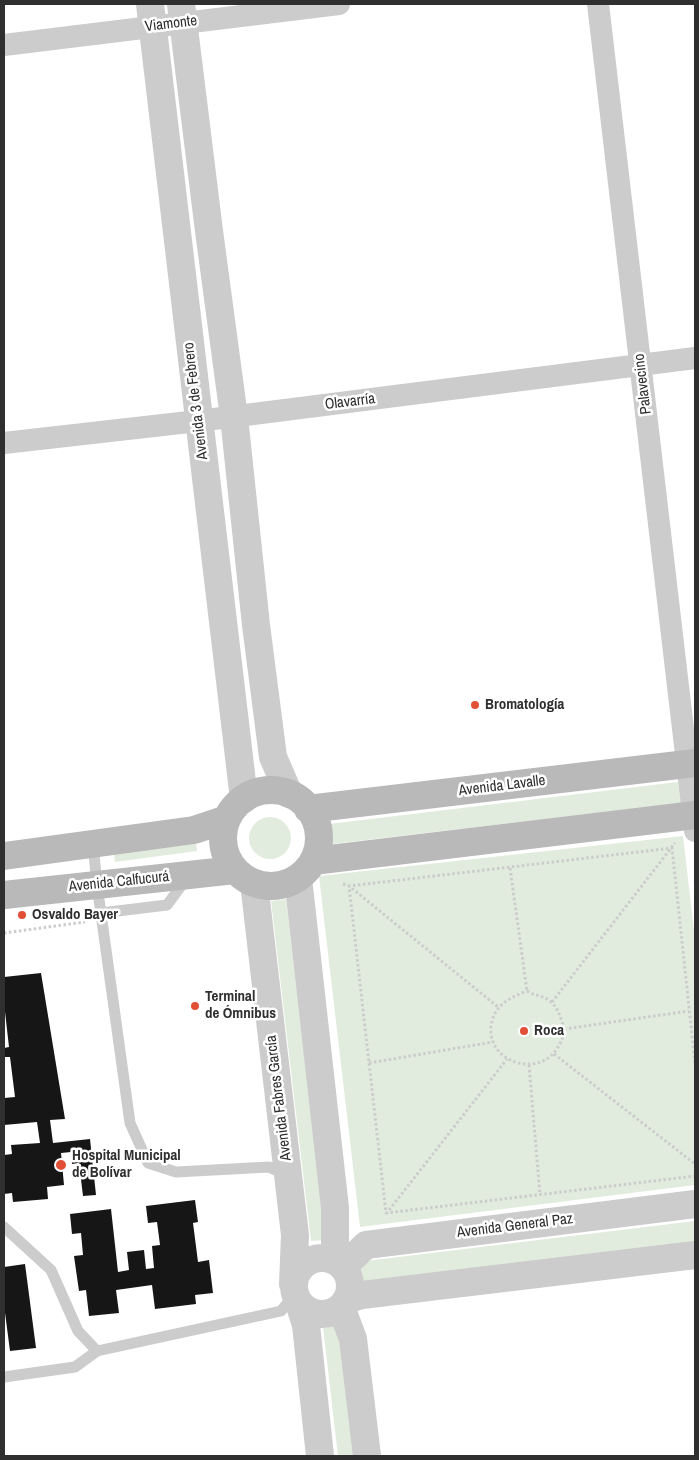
<!DOCTYPE html>
<meta charset="utf-8">
<style>
body{margin:0}
#map{position:relative;width:699px;height:1460px;overflow:hidden;background:#fff;font-family:"Archivo Narrow",sans-serif}
canvas{display:block}
.frame{position:absolute;inset:0;border:5px solid #2f2f2f;pointer-events:none}
</style>
<div id="map">
<canvas width="699" height="1460"></canvas>
<div class="frame"></div>
</div>
<script>
const context = document.querySelector('canvas').getContext('2d');
context.lineJoin = 'round';
function fill(path, color) { context.fillStyle = color; context.fill(path, 'evenodd'); }
function trace(path, color, width, dash) { context.strokeStyle = color; context.lineWidth = width; context.lineCap = dash ? 'butt' : 'round'; context.setLineDash(dash || []); context.stroke(path); }
function drawText(font, color, halo, rows, align = 'center') {
  context.font = font + ' "Archivo Narrow",sans-serif'; context.lineWidth = 5; context.setLineDash([]); context.textBaseline = 'middle'; context.strokeStyle = halo; context.fillStyle = color; for (const [text, x, y, turn = 0] of rows) {
    context.save(); context.translate(x, y); context.rotate((+turn || 0) * Math.PI / 180); context.textAlign = isNaN(turn) ? turn : align; if (halo) context.strokeText(text, 0, 0); context.fillText(text, 0, 0); context.restore();
  }
}
fill(new Path2D(`
 M678,782L681,803L332,844L329,824Z
 M249 838a21 21 0 1 1 42 0a21 21 0 1 1-42 0Z
 M683,836L695,939V1185L360,1227L319,876Z
 M196,842L197,851L115,862L114,853Z
 M286,899L326,1240L311,1241L271,901Z
 M695,1221V1243L360,1283L357,1262Z
 M339,1325L354,1456H338L323,1327Z`), '#e2ecde');
fill(new Path2D(`
 M41,973L65,1119L50,1120L53,1143L90,1139L96,1195L83,1196L79,1163L72,1164L71,1152L61,1153L64,1185L47,1187L48,1199L13,1202L12,1193L4,1194V1155L12,1154L11,1145L40,1143L37,1122L4,1125V1098L15,1097L10,1057H4V1048L9,1047L4,1003V977Z
 M195,1200L198,1222L193,1223L198,1262L209,1260L213,1293L195,1295L196,1304L155,1309L152,1285L116,1290L119,1313L89,1316L86,1290L79,1291L74,1256L83,1255L81,1233L72,1234L70,1214L111,1209L118,1272L129,1270L127,1252L144,1250L146,1269L154,1268L152,1246L160,1245L157,1222L148,1223L146,1206Z
 M25,1264L36,1348L10,1351L4,1305V1267Z`), '#161616');
trace(new Path2D(`
 M510,868L527,991
 M343,884L349,886L498,1007
 M4,933L85,922
 M527,991C534,996 544,995 551,1002C558,1008 560,1016 563,1025C565,1033 562,1041 558,1047C540,1079 487,1063 491,1026C494,1005 509,998 527,991Z
 M552,1002L675,843
 M564,1029L689,1011
 M554,1054L695,1164
 M369,1063L493,1042
 M695,1063L672,848L349,886L386,1213L695,1176
 M529,1065L540,1195
 M386,1214L507,1059`), '#ccc', 3, [2.5, 2.5]);
trace(new Path2D(`
 M93,844L97,885L130,1123L148,1163L176,1172L269,1167L286,1175
 M101,913L167,905L187,878
 M4,1227L51,1270L78,1331L97,1351
 M4,1377L75,1367L97,1351L281,1311L295,1294`), '#ccc', 11);
trace(new Path2D(`
 M598,4L695,831
 M4,45L339,4
 M4,443L198,421L695,358`), '#ccc', 22);
trace(new Path2D(`
 M150,4L244,799
 M181,4L209,231L234,417L256,625L273,757L289,794
 M298,878L335,1208V1261
 M254,883L295,1235L293,1284
 M294 1286a28 28 0 1 1 56 0a28 28 0 1 1-56 0Z
 M343,1267L366,1245L695,1204
 M346,1300L362,1295L695,1255
 M299,1303L306,1325L320,1456
 M341,1307L353,1339L367,1456`), '#ccc', 28);
trace(new Path2D(`
 M223 838a48 48 0 1 1 96 0a48 48 0 1 1-96 0Z
 M308,809L695,763
 M4,856L194,830L227,819
 M313,861L695,815
 M4,895L235,870`), '#b9b9b9', 28);
for (const [x, y, r, color] of [
 [475,705,5,"#e14f37"],
 [22,915,5,"#e14f37"],
 [195,1006,5,"#e14f37"],
 [524,1031,5,"#e14f37"],
 [61,1165,6,"#e14f37"]
]) { const dot = new Path2D(); dot.arc(x, y, r, 0, 2 * Math.PI); context.fillStyle = color; context.fill(dot); trace(dot, '#fff', 2); }
drawText('15px', '#2f2f2f', '#fff', [
 ["Viamonte",171,24,-7],
 ["Palavecino",643,384,-97],
 ["Avenida 3 de Febrero",196,401,-97],
 ["Olavarría",350,402,-7],
 ["Avenida Lavalle",502,786,-7],
 ["Avenida Calfucurá",119,882,-6],
 ["Avenida Fabres García",279,1098,-97],
 ["Avenida General Paz",515,1226,-7]
]);
drawText('bold 15px', '#2f2f2f', '#fff', [
 ["Bromatología",485,705],
 ["Osvaldo Bayer",32,915],
 ["Terminal",205,997],
 ["de Ómnibus",205,1014],
 ["Roca",534,1031],
 ["Hospital Municipal",72,1156],
 ["de Bolívar",72,1173]
], 'left');
</script>
